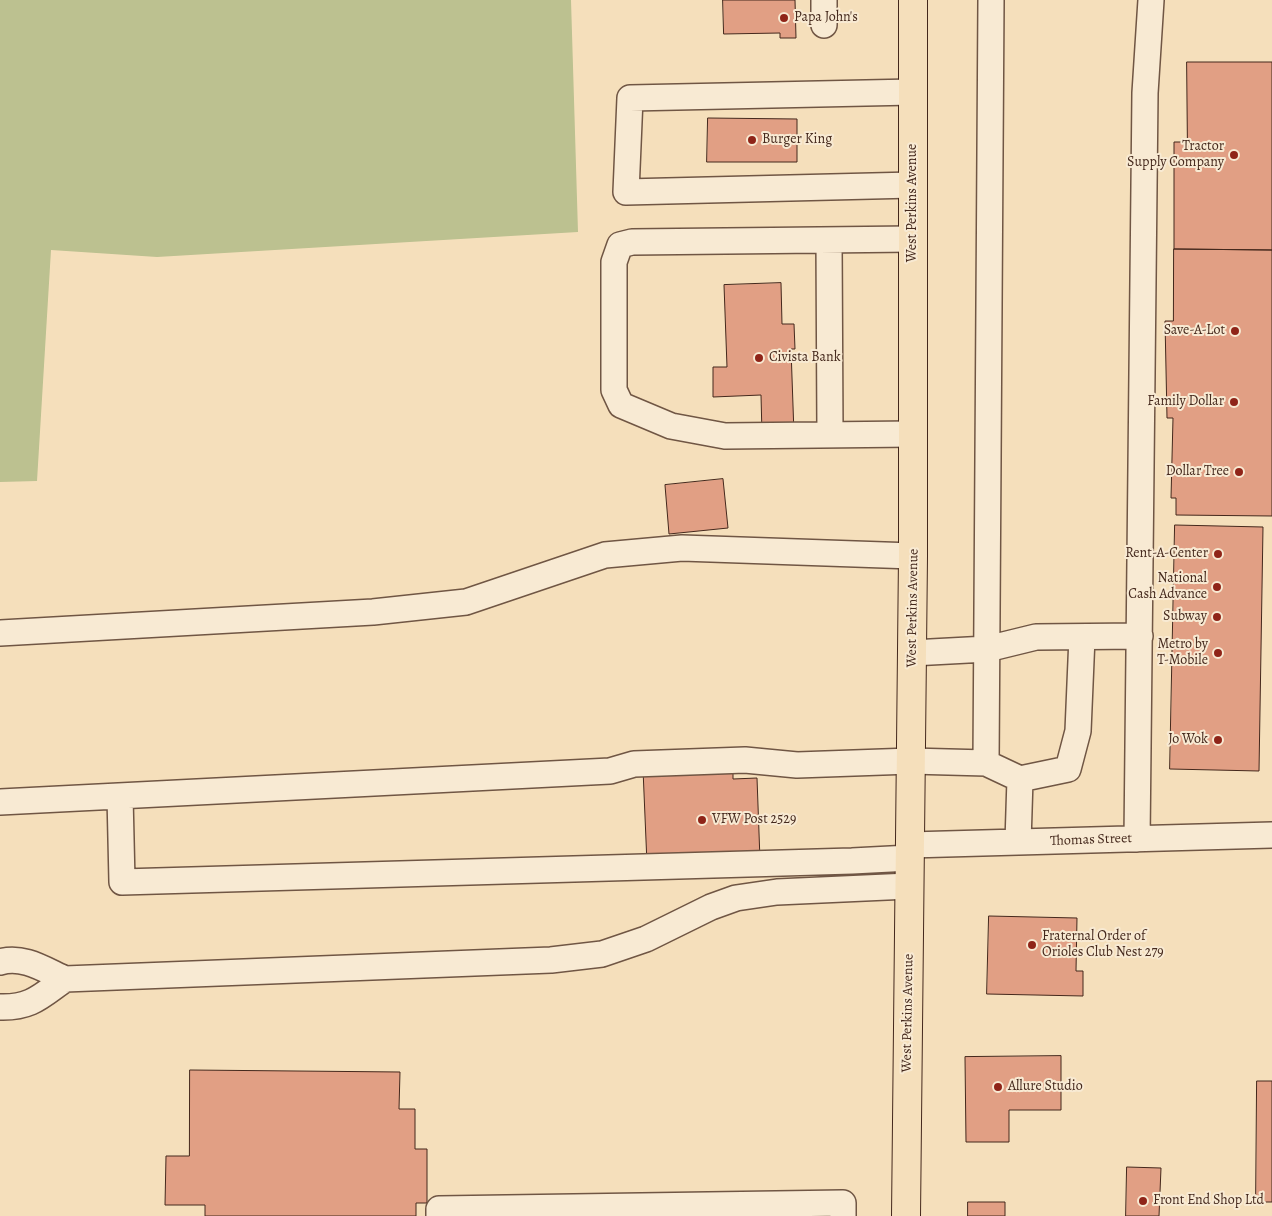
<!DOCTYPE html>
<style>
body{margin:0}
canvas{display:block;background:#f5dfbb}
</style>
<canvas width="1272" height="1216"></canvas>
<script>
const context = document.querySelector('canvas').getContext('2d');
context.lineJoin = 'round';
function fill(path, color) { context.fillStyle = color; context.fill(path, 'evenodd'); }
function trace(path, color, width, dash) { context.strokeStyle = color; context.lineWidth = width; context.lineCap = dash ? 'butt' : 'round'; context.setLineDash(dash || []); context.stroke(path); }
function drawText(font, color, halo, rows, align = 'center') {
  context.font = font + ' Alegreya,serif'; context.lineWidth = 4; context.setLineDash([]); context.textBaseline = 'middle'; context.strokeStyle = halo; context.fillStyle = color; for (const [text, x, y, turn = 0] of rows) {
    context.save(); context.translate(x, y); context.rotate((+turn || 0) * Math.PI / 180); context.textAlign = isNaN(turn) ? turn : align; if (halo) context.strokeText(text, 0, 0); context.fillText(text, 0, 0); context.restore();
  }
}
fill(new Path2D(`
 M0,0H571L578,232L157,257L51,250L37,481L0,482Z`), '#bcc190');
const building = new Path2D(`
 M723,0H795L796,38H780V33L724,34Z
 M1187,62H1272V250L1174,249V142H1187Z
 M708,118L797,119V162H707Z
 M1174,249L1272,250V516L1176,515V498H1171L1173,418H1167L1165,321H1173Z
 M781,283L782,324H794L795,349H791L794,434L762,435L761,395L713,397V367H727L724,285Z
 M723,479L728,528L669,534L665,485Z
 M1175,525L1263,527L1259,771L1170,769Z
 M733,766V779L757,778L760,860L647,864L643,769Z
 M989,916L1077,918L1076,971H1083V996L987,994Z
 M1061,1056V1110H1009V1142H966L965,1057Z
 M190,1070L400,1072L399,1109H415V1149H427V1203H416V1216H205V1205H165L166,1156H189Z
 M1257,1081H1272V1202H1256Z
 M1127,1167L1161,1168L1159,1216H1126Z
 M968,1202H1005V1216H968Z`);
fill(building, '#e19f84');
trace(building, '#44281c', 1);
const minor = new Path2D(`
 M824,25V0
 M913,92L630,98L626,192L913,185
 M913,239L632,242L620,245L614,262V390L621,405L671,426L725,436L913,434
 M829,240L830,435
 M0,633L373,612L466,602L605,555L682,548L913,556
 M912,653L987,649L1036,637L1140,636
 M986,763L991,0
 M1020,779L1068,769L1078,731L1082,637
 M120,796L122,882L852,861L910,858
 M0,802L610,771L634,764L745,760L797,765L911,761L986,763L1020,779L1018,842
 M1137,839L1145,93L1151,0
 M910,845L1272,835
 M0,962C23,955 45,970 65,979L551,960L602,954L646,939L711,907L736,898L777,892L909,886
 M0,1007C31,1008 41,996 65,979
 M439,1216V1209L843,1203V1216`);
const major = new Path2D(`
 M906,1216L913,556V0`);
trace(minor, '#705644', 28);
trace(major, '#44281c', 30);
trace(minor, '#f8ead3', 25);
trace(major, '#f5dfbb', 28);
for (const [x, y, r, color] of [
 [784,18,5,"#8f2418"],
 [752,140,5,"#8f2418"],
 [1234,155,5,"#8f2418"],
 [1235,331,5,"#8f2418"],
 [759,358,5,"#8f2418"],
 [1234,402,5,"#8f2418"],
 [1239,472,5,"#8f2418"],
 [1218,554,5,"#8f2418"],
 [1217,587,5,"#8f2418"],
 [1217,617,5,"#8f2418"],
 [1218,653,5,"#8f2418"],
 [1218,740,5,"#8f2418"],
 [702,820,5,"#8f2418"],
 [1032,945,5,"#8f2418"],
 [998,1087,5,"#8f2418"],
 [1143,1201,5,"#8f2418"]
]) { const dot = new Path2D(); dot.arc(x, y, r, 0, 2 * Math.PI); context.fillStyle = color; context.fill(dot); trace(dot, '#f8ead3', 2); }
drawText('14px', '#44281c', '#f8ead3', [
 ["Papa John's",794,18,"left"],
 ["Burger King",762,140,"left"],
 ["Tractor",1224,147],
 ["Supply Company",1224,163],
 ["Save-A-Lot",1225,331],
 ["Civista Bank",769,358,"left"],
 ["Family Dollar",1224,402],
 ["Dollar Tree",1229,472],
 ["Rent-A-Center",1208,554],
 ["National",1207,579],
 ["Cash Advance",1207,595],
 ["Subway",1207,617],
 ["Metro by",1208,645],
 ["T-Mobile",1208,661],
 ["Jo Wok",1208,740],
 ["VFW Post 2529",712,820,"left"],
 ["Fraternal Order of",1042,937,"left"],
 ["Orioles Club Nest 279",1042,953,"left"],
 ["Allure Studio",1008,1087,"left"],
 ["Front End Shop Ltd",1153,1201,"left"]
], 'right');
drawText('14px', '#44281c', '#f8ead3', [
 ["West Perkins Avenue",913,203,-90],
 ["West Perkins Avenue",913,608,-89],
 ["Thomas Street",1091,840,-2],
 ["West Perkins Avenue",908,1013,-89]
]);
</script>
